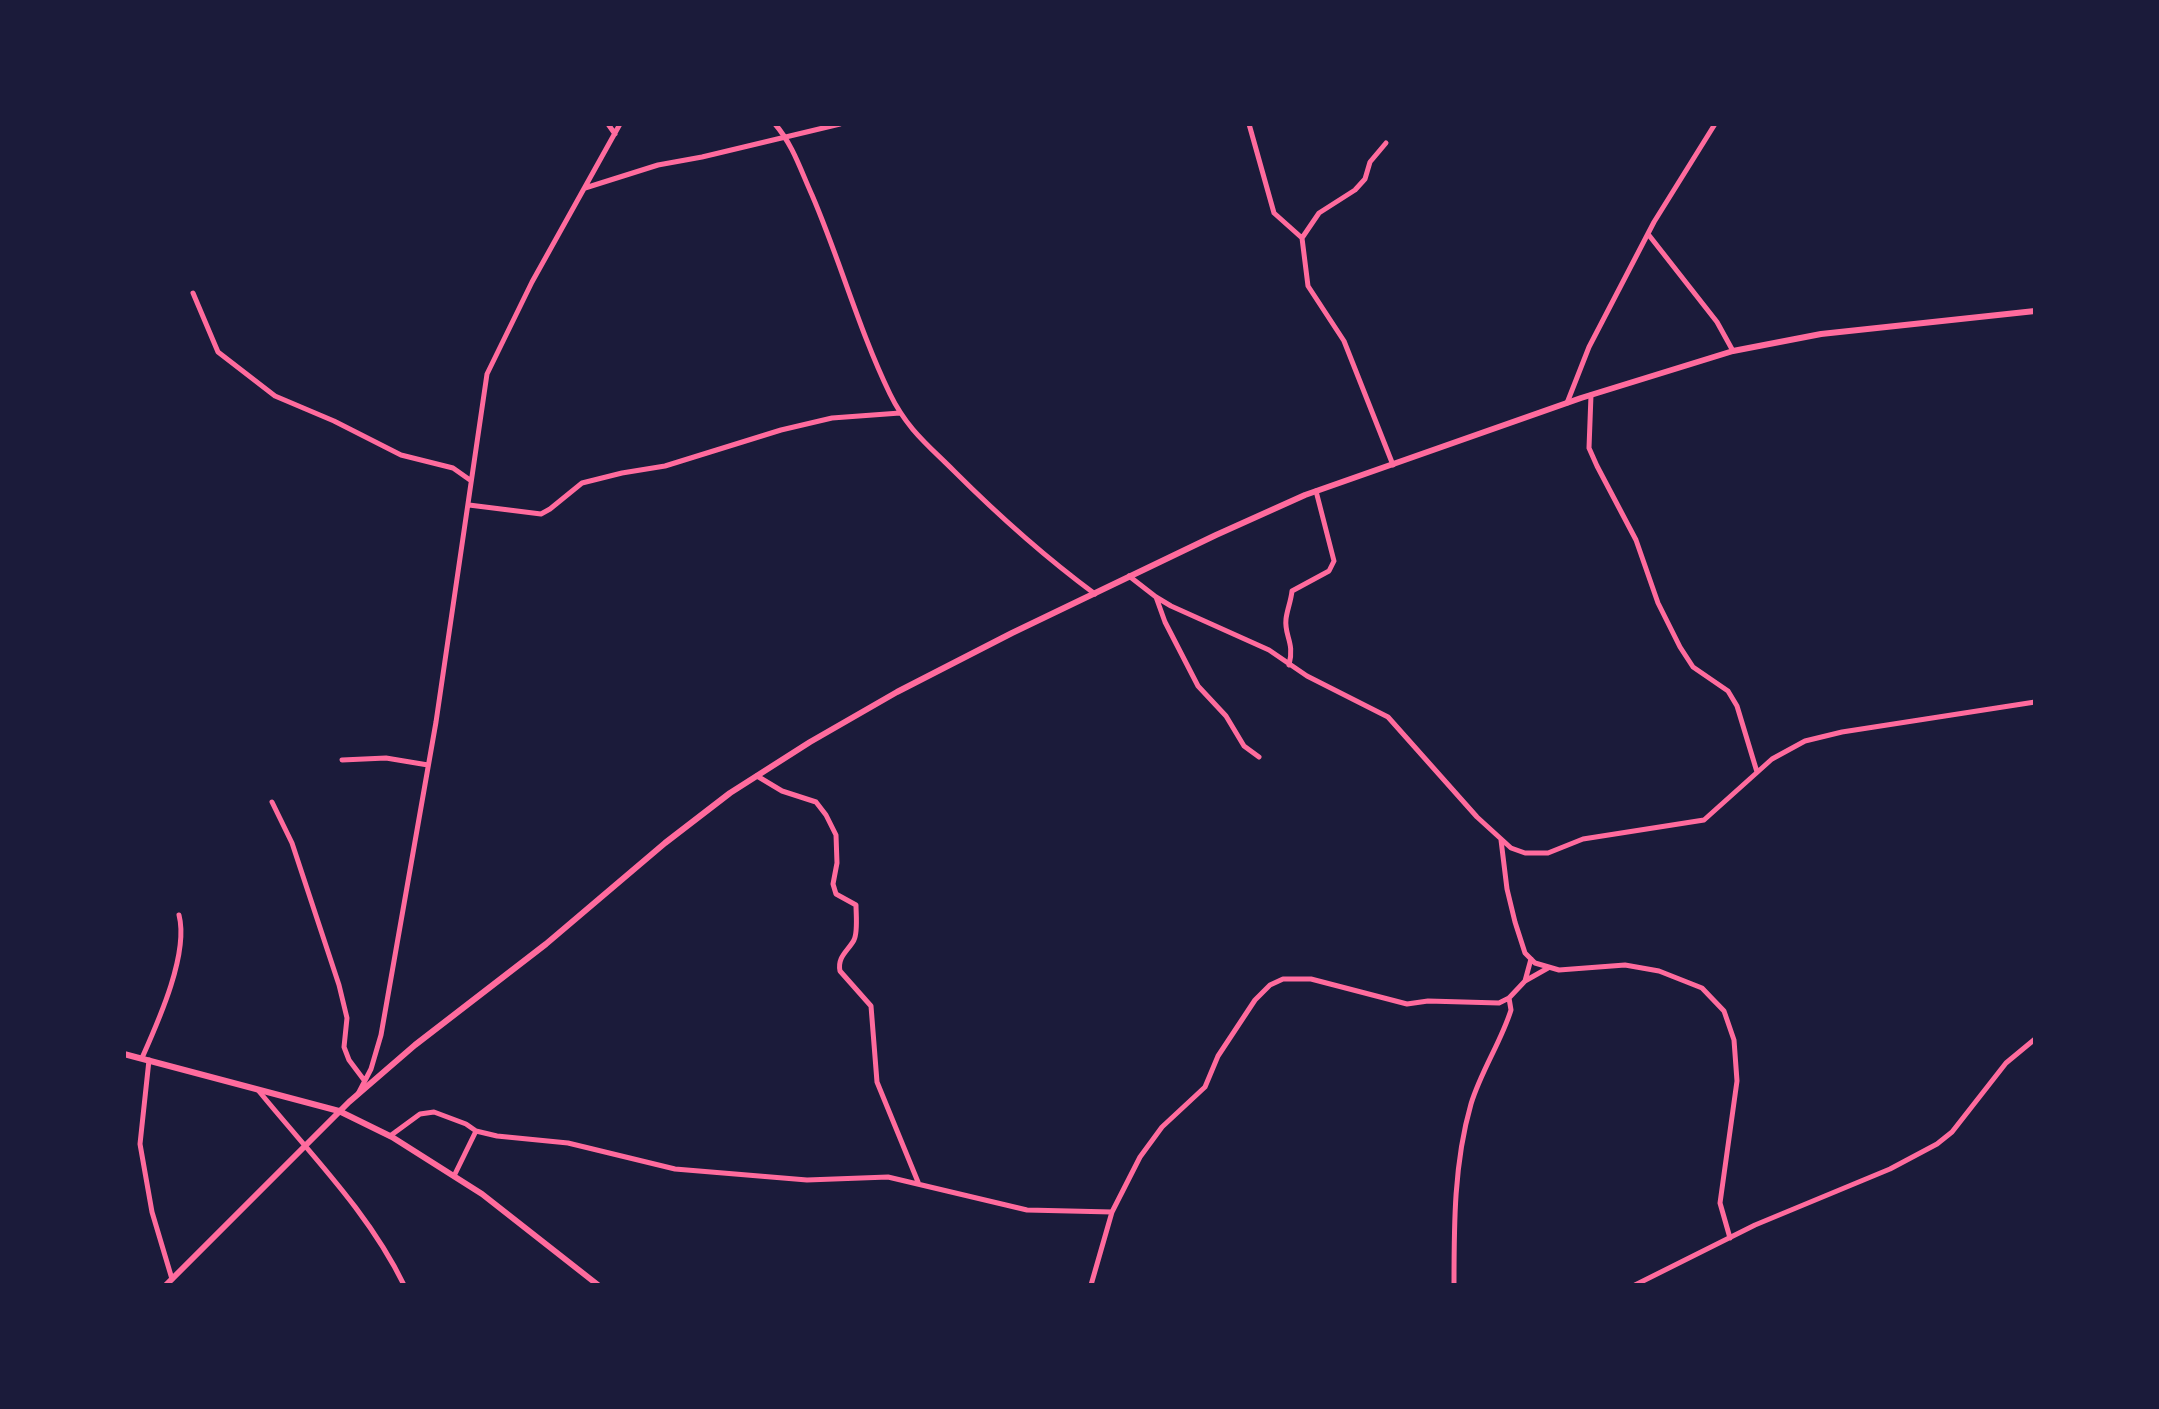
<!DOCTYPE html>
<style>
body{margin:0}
#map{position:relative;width:2159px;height:1409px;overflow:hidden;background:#1b1b3a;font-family:Mulish,sans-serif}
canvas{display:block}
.frame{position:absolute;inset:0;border:126px solid #1b1b3a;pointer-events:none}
</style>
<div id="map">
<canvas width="2159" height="1409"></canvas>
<div class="frame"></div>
</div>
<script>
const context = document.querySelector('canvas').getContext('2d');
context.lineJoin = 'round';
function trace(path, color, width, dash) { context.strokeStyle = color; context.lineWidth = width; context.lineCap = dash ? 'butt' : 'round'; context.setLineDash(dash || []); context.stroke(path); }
trace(new Path2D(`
 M608,124L615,134
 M775,124C793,145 801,171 812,195C840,260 859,330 890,394C907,429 928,445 954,471C998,515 1045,557 1095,594
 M1249,124L1274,213L1302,238
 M1386,143L1370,162L1365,179L1355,190L1319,213L1302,238L1308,286L1344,341L1393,465
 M585,188L658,165L702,157L840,124
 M1648,234L1717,322L1733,351
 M193,293L218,352L275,396L334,421L401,455L453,468L470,480
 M1591,395L1589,448L1597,466L1636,540L1658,603L1680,647L1693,667L1728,691L1737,706L1757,772
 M1567,403L1589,347L1654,222L1715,124
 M469,505L541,514L550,509L582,483L622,473L665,466L781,430L832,418L900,413
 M1129,576L1156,597L1171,606L1269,650L1307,676L1388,717L1477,817L1511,848L1525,853H1548L1583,839L1704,820L1772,759L1805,741L1842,732L2035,702
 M1156,597L1165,622L1198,686L1226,716L1244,746L1259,757
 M1289,665C1295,642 1284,636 1286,619C1287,610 1291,601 1292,591L1329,571L1334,561L1316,491
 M342,760L386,758L428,765
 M757,776L782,791L816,802L826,815L836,835L837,863L833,884L836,894L856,905C856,915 858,932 854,940C848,951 837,957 840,971L871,1006L877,1082L918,1182
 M272,802L292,843L339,985L347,1018L344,1047L349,1060L364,1080
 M1501,840L1507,889L1515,922L1525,953L1535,963L1559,970L1625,965L1659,971L1702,988L1724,1011L1734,1040L1737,1081L1720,1203L1730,1238
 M1525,981L1548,968
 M142,1058C158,1022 189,954 179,915
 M149,1060L140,1144L152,1212L172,1279
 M258,1090C310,1154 368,1211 404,1285
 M358,1094L371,1069L381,1035L436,722L487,374L532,282L620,124
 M390,1136L420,1114L434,1112L466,1124L476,1131L497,1136L568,1143L675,1169L807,1180L888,1177L1027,1210L1112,1212
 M454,1176L476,1131
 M1091,1285L1112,1212L1140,1157L1162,1127L1205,1087L1218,1056L1255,1000L1270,985L1283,979H1311L1407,1004L1428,1001L1499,1003L1509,998L1525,981L1531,959
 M1454,1285C1454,1224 1454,1163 1471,1104C1481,1071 1501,1042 1511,1010L1509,998
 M1635,1285L1755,1225L1890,1169L1937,1144L1952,1132L2006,1063L2035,1039`), '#ff6b9d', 5);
trace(new Path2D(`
 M124,1054L339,1111L392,1137L482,1194L598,1285
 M166,1285L349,1102L415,1045L546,944L665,843L730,793L810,742L897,692L1012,633L1216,535L1305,495L1581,398L1733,351L1821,334L2035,311`), '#ff6b9d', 6);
</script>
